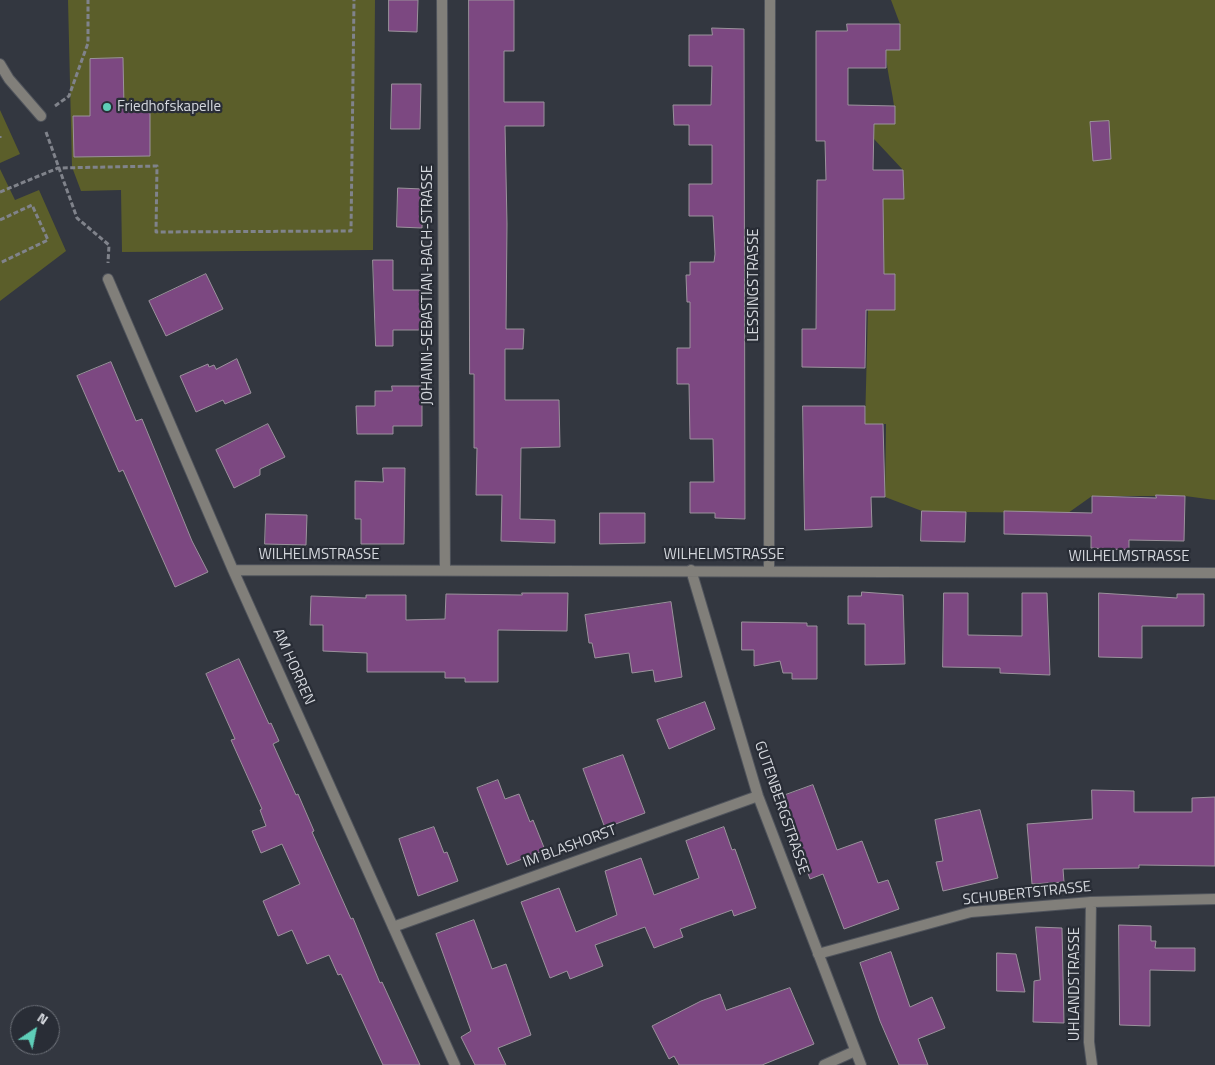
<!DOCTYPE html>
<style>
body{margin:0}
#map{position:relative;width:1215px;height:1065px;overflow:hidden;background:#333740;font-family:"Titillium Web",sans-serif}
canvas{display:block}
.north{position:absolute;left:10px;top:1005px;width:50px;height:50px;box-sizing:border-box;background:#292d36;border:1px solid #6d7179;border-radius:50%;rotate:34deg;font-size:14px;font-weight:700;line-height:20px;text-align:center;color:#d4d7dd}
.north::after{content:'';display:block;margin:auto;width:18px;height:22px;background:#5eceb8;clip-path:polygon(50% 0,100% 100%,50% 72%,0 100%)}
</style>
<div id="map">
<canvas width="1215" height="1065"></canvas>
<div class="north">N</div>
</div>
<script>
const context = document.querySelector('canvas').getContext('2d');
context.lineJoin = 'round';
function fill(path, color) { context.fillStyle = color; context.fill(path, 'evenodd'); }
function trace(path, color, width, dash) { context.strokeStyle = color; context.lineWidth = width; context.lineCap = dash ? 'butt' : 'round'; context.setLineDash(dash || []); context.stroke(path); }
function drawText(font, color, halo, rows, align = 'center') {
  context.font = font + ' "Titillium Web",sans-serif'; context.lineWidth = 4.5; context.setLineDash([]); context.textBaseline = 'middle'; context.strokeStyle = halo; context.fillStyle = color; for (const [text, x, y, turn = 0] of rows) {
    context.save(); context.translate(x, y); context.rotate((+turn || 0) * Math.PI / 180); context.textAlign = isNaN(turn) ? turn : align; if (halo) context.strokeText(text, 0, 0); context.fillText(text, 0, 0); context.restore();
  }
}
fill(new Path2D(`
 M68,0H375L373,250L122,252L121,190L81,191L72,167Z
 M891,0H1215V500L1185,496H1092L1068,513L966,512L922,511L885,497L886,424H865L868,310H895V274H884L883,199L904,198L903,170L874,139V124H895C896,99 886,75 886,50H900V24Z
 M0,110L20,154L0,163Z
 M0,169L15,200L39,190L66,251L0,301Z`), '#5b5e2a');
const building = new Path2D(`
 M389,0H418L417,32L389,31Z
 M469,0H514V51H504V102H544V126H505L507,224L506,329H524L523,349H505V400H559L560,447L521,448L520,519L555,520V543L501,541L502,495H476L477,448H474V374H470Z
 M847,24H900V50H886V68H848V105L895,106V124H874L873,170H903L904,199H883L884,274H895V310H866L865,368L802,367V329H816L817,180H826L825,141H816V31H847Z
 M712,28L744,29L745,519L715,518V513H690V482H714L713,439H690L689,384H677V348H690V302H687L686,275H690V262H714L715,254L713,216H689V184H712V145H689V125H674L673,105H711L712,66H689V35H712Z
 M123,58L124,107H150V156L74,157L73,116H90V59Z
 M392,84H421L420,129H391Z
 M1109,121L1111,159L1093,161L1090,122Z
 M398,188L423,189L422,228L397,227Z
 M373,260H393V290H421L422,330H393V346H376Z
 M206,274L223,309L166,336L149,301Z
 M237,359L251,393L225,404L223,400L196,412L180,376L208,364L209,367L214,365L216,369Z
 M111,362L136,421L142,419L192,541L208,572L175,587L123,470L119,472L77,376Z
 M392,386H422V426H393V434H357L356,406H375V391H392Z
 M803,406H865V424H883L885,497H871L872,527L805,530Z
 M268,424L285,457L260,469V475L234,488L216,450Z
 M383,468H405L404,544H361V519H355V481L383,482Z
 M1156,495L1185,496L1184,541L1129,540V550L1091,548V536L1004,534V511L1092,513V496L1156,498Z
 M922,511L966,512L965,542L921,541Z
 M600,513H645V543L600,544Z
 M266,514L307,515L306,545L265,544Z
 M862,592L903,595L905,664L865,665V624H848V596H861Z
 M522,593H568L567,631L498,630V682H465V678H445V672H367V653L323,651V625H310L311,596L366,598V595H406V620L445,619L446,594L522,595Z
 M944,593H968V635L1022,636V593H1047L1050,675L1000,673V668L943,667Z
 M1099,593L1177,598V594H1204V626H1142V658L1099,657Z
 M671,602L682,677L655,682L653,670L632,673L629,653L595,658L592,643H589L585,615Z
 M742,622L807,623V626H817V679H792V673H783L780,661L754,666V650H742Z
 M239,659L269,724L271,723L279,741L273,744L296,795L298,794L314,831L312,832L351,919L353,918L380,983L382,982L420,1065H383L341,974L338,975L329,955L307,964L292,930L278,936L263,901L300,884L282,844L261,853L252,831L266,826L260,810L262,809L231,740L235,739L206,674Z
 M705,702L715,729L669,749L657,720Z
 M623,755L645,813L605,828L583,769Z
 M498,780L505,799L519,794L530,822L533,820L545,850L507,865L477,788Z
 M813,785L837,850L862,841L878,883L888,880L899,909L844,929L823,874L810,879L780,797Z
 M1092,790L1134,791V812H1192V798L1215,797V866L1139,865V868L1063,869L1064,882L1032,884L1027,824L1092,819Z
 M980,810L998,878L943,891L936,862L943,861L935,820Z
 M434,827L444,853L447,852L458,881L418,896L399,839Z
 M724,827L732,850L735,849L756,908L734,916L732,910L680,929L683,937L654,948L645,927L595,945L603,966L570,979L567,971L550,978L521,902L559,888L576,932L617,915L605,871L641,858L654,895L699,878L686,841Z
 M474,920L492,969L506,964L531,1035L498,1048L506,1065H475L461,1037L471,1031L436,934Z
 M1119,925L1151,926V941H1156L1155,948H1195V971L1150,970V1026L1120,1025Z
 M1036,927L1062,928L1064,1023L1033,1022L1034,981L1040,980Z
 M891,952L910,1007L932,997L945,1028L918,1039L928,1065H899L880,1021L860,963Z
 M997,953L1016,954L1025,992L997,991Z
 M790,988L814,1044L762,1065H679L674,1056L669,1059L652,1026L701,1001L720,994L726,1010Z`);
fill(building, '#7c4881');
trace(building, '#9b929c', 1);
const street = new Path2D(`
 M442,0L445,570
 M0,64L9,79L41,116
 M108,279L233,570L455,1065
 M233,570L1215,573
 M691,570L758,796L861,1065
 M769,570L770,0
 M1091,902L1089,1042L1092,1065
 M393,927L758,796
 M818,954L971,912L1091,902L1215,899
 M824,1065L855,1051`);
trace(street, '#50545c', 12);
trace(new Path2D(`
 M55,106L69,96L88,43V0
 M46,132L77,218L109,245L108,263
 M0,136V138
 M0,192L58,168L157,166L156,232L351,231L354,0
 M0,220L32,205L48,240L0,263`), '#80838b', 3, [5, 2.5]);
trace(street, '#817f7a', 10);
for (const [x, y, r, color] of [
 [107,107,5,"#5eceb8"]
]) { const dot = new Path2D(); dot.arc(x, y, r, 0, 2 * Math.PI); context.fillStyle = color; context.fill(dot); trace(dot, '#292d36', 2); }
drawText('15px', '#d4d7dd', '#292d36', [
 ["Friedhofskapelle",117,107]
], 'left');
drawText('15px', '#d4d7dd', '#292d36', [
 ["JOHANN-SEBASTIAN-BACH-STRASSE",428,285,-90],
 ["LESSINGSTRASSE",754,285,-90],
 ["WILHELMSTRASSE",319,555],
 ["WILHELMSTRASSE",724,555],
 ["WILHELMSTRASSE",1129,557],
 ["AM HORREN",293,667,66],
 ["GUTENBERGSTRASSE",781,808,71],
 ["IM BLASHORST",570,847,-20],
 ["SCHUBERTSTRASSE",1027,894,-6],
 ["UHLANDSTRASSE",1075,984,-90]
]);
</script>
